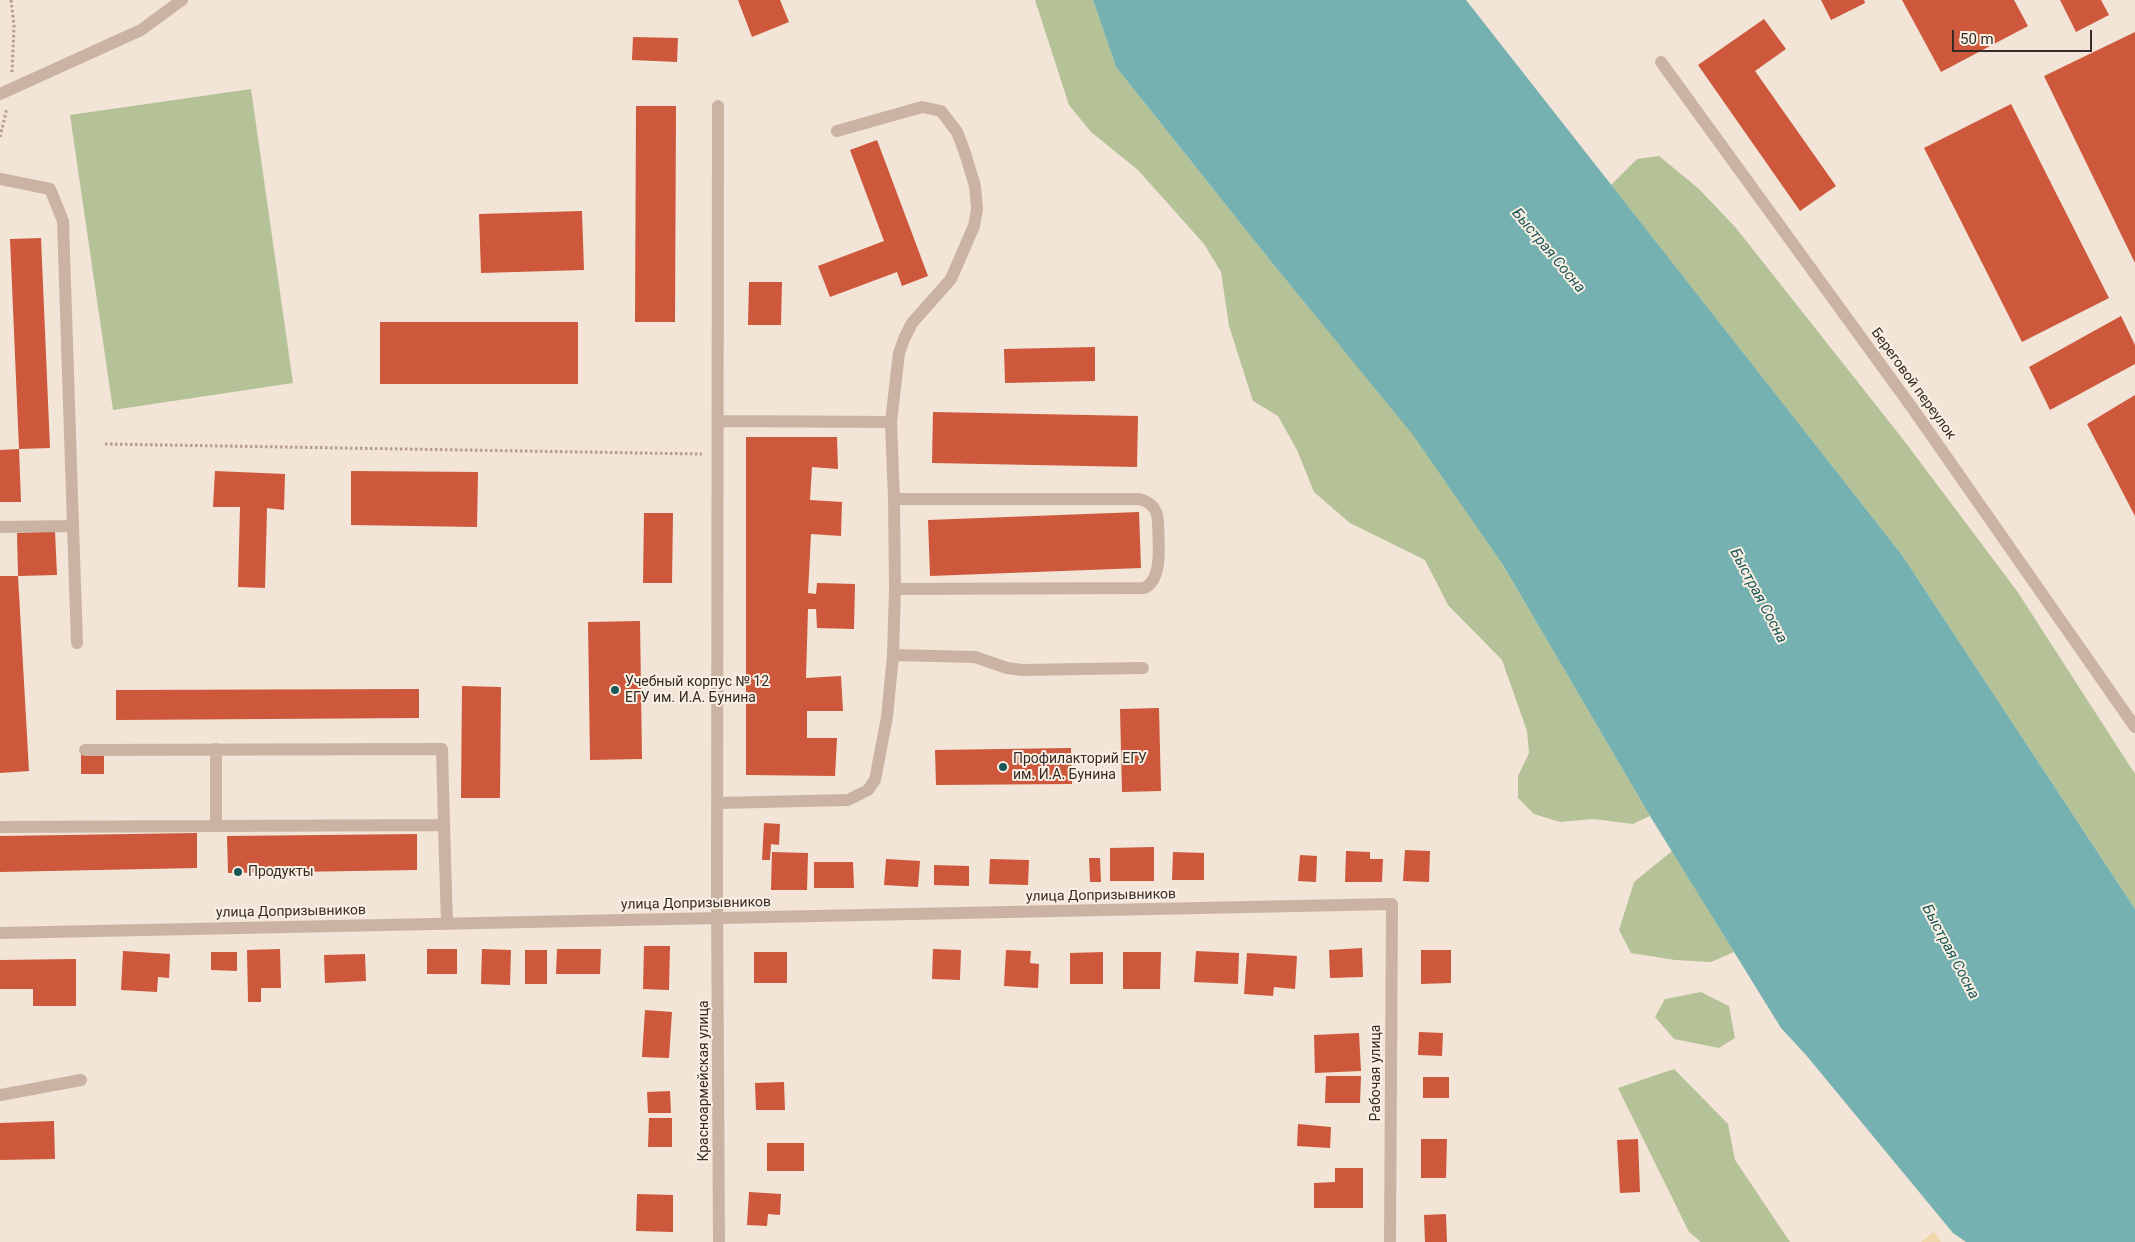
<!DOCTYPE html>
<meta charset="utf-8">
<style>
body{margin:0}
#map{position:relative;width:2135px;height:1242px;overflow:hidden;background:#f2e4d7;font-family:Roboto,sans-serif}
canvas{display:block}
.scale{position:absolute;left:1952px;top:30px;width:140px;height:22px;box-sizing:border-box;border:2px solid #352a25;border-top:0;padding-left:6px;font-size:15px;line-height:18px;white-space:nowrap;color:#352a25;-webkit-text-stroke:4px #faefe3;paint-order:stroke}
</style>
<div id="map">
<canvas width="2135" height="1242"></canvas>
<div class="scale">50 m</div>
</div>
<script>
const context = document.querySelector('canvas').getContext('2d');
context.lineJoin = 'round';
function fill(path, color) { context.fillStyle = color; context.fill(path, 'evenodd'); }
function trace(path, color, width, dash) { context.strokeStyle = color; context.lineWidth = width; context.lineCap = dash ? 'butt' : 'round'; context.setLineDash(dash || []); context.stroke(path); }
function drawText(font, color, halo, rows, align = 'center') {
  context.font = font + ' Roboto,sans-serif'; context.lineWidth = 4; context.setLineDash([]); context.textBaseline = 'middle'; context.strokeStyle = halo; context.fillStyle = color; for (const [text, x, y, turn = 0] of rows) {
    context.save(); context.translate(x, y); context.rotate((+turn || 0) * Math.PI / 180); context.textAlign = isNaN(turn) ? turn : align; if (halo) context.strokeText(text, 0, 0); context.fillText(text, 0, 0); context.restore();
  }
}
fill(new Path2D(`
 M1035,0H1093L1116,67L1269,259L1414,435L1503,565L1650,816L1633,824L1593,819L1560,822L1534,814L1518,798V776L1529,753L1527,731L1502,660L1448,605L1425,560L1350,523L1314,492L1297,450L1278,416L1253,401L1229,326L1221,272L1204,244L1138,170L1091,132L1069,105Z
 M251,89L293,383L113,410L70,115Z
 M1659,156L1699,189L1736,228L1902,438L2017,591L2135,774V909L1902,555L1611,185L1637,159Z
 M1672,851L1734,952L1711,962L1675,960L1631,953L1619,930L1634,882Z
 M1701,992L1729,1006L1735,1038L1719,1048L1674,1039L1655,1017L1665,999Z
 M1674,1069L1728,1124L1735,1160L1790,1242H1701L1689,1232L1618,1088Z`), '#b5c297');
fill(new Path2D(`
 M1934,1232L1941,1242H1921L1933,1232Z`), '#f0d6ab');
fill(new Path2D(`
 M1093,0H1466L1902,555L2135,909V1242H1966L1953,1233L1806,1055L1781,1028L1650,816L1503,565L1413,435L1269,259L1116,67Z`), '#75b1b1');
fill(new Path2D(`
 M738,0H780L789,22L752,37Z
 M1821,0H1864L1865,3L1831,20Z
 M1902,0H2014L2028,26L1941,72Z
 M2060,0H2101L2109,15L2076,32Z
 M1764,19L1786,49L1755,71L1836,186L1800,211L1698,65Z
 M2135,32V263L2044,76Z
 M633,37L678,38L677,62L632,60Z
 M2011,104L2109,298L2022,342L1924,148Z
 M636,106H676L675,322H635Z
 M877,140L928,276L902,286L897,272L830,297L818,266L884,241L850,150Z
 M582,211L584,270L481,273L479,214Z
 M41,238L50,448L19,449L10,239Z
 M749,282H782L781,325H748Z
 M2121,316L2135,345V364L2050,410L2029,367Z
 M380,322H578V384H380Z
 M1095,347V381L1005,383L1004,349Z
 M2135,395V516L2087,424Z
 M933,412L1138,416L1137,467L932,463Z
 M746,437H837L838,469L812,467L810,500L842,502L841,536L811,534L808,593L816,594L817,583L855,584L854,629L817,628L816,609H808L806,678L841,676L843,711H807V738H837L835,776L746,775Z
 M19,449L21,502H0V450Z
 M215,471L285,474L284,510L267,508L265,588L238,587L240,507H213Z
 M351,471L478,472L477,527L351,525Z
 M1139,512L1141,568L930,576L928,520Z
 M644,513H673L672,583H643Z
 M55,531L57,575L18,576L17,533Z
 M0,576H18L29,771L0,773Z
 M640,621L642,759L590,760L588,622Z
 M462,686L501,687L500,798H461Z
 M419,689V718L116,720V690Z
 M1159,708L1161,791L1122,792L1120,709Z
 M1071,748L1072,784L936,785L935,750Z
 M81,754H104V774H81Z
 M764,823L780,824L779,845L771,844L770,860H762Z
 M197,833V868L0,872V836Z
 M417,834V870L228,873L227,836Z
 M1154,847V881H1110V848Z
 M1405,850L1430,851L1429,882L1403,881Z
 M1346,851L1370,852V859H1383L1382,882H1345Z
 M772,852L808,853L807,890H771Z
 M1173,852L1204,853V880H1172Z
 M1300,855L1317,856L1316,882L1298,881Z
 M1089,858H1100L1101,882H1090Z
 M886,859L920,861L918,887L884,885Z
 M990,859L1029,860L1028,885L989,884Z
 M814,862H853L854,888H814Z
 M934,865L969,866V886L934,885Z
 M644,946H670L669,990L643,989Z
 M1362,948L1363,977L1330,978L1329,950Z
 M280,949L281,988H261V1002H248L247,950Z
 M427,949H457V974H427Z
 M482,949L511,950L510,985L481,984Z
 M557,949H601L600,974H556Z
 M933,949L961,950L960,980L932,979Z
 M525,950H547V984H525Z
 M1006,950L1031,951L1030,963L1039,964L1038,988L1004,986Z
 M1421,950H1451V983L1421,984Z
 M123,951L170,954L169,978L158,977L157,992L121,990Z
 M1196,951L1239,953L1238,984L1194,982Z
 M211,952H237V971L211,970Z
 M754,952H787V983H754Z
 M1103,952V984H1070V953Z
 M1123,952H1161L1160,989H1123Z
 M1247,953L1297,956L1295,989L1274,987L1273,996L1244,994Z
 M365,954L366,981L325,983L324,955Z
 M76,959V1006H33V989H0V960Z
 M645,1010L672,1012L669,1058L642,1057Z
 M1419,1032L1443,1033L1442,1056L1418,1055Z
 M1359,1033L1361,1071L1315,1073L1314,1035Z
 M1326,1076H1361L1360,1103H1325Z
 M1423,1077H1449V1098H1423Z
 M784,1082L785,1110H756L755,1083Z
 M670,1091L671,1113H648L647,1092Z
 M649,1118H672V1147H648Z
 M54,1121L55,1159L0,1160V1123Z
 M1298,1124L1331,1127L1330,1148L1297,1146Z
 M1421,1139H1447L1446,1178H1421Z
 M1638,1139L1640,1192L1620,1193L1617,1140Z
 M767,1143H804V1171H767Z
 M1335,1168H1363V1208H1314V1183L1335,1182Z
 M749,1192L781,1194L780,1215L768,1214L767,1226L747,1225Z
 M637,1194L673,1195V1232L636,1231Z
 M1446,1214L1447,1242H1425L1424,1215Z`), '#cd583b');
trace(new Path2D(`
 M11,0L14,26L12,72
 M0,137L7,108
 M105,444L702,454`), '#b69d8d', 3, [2.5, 2.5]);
trace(new Path2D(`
 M1661,62L1913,409L2135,727
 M0,94L141,30L182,0
 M718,106L717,896L719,1242
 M0,179L50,189L63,221L73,526
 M718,421L891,422
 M894,499H1139C1151,502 1157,508 1158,521C1158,540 1164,580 1144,588L895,589
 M0,527L73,526L77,643
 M893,655L975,657L1007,668L1022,670L1143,668
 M216,749V825
 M85,750L442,749L444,825
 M718,803L848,800L868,790L875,780L887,717L893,655L895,589L894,499L891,422L899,353L904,339L912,323L951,279L974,226L977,209L975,186L964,150L957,132L941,111L922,107L837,131
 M0,827L444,825L447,924
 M0,933L1392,904L1390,1242
 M0,1095L81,1080`), '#cbb3a3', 12);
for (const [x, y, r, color] of [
 [615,690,5,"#195758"],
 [1003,767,5,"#195758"],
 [238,872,5,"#195758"]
]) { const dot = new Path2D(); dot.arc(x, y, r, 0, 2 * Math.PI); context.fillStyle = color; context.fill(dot); trace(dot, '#faefe3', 2); }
drawText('14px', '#352a25', '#faefe3', [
 ["Береговой переулок",1913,384,54],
 ["улица Допризывников",1101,896,-1],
 ["улица Допризывников",696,904,-1],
 ["улица Допризывников",291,912,-1],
 ["Рабочая улица",1376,1073,-90],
 ["Красноармейская улица",704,1081,-90]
]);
drawText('14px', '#352a25', '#faefe3', [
 ["Учебный корпус № 12",625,682],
 ["ЕГУ им. И.А. Бунина",625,698],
 ["Профилакторий ЕГУ",1013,759],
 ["им. И.А. Бунина",1013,775],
 ["Продукты",248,872]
], 'left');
drawText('italic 15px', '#195758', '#faefe3', [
 ["Быстрая Сосна",1548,251,50],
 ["Быстрая Сосна",1758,596,62],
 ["Быстрая Сосна",1950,952,62]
]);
</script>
